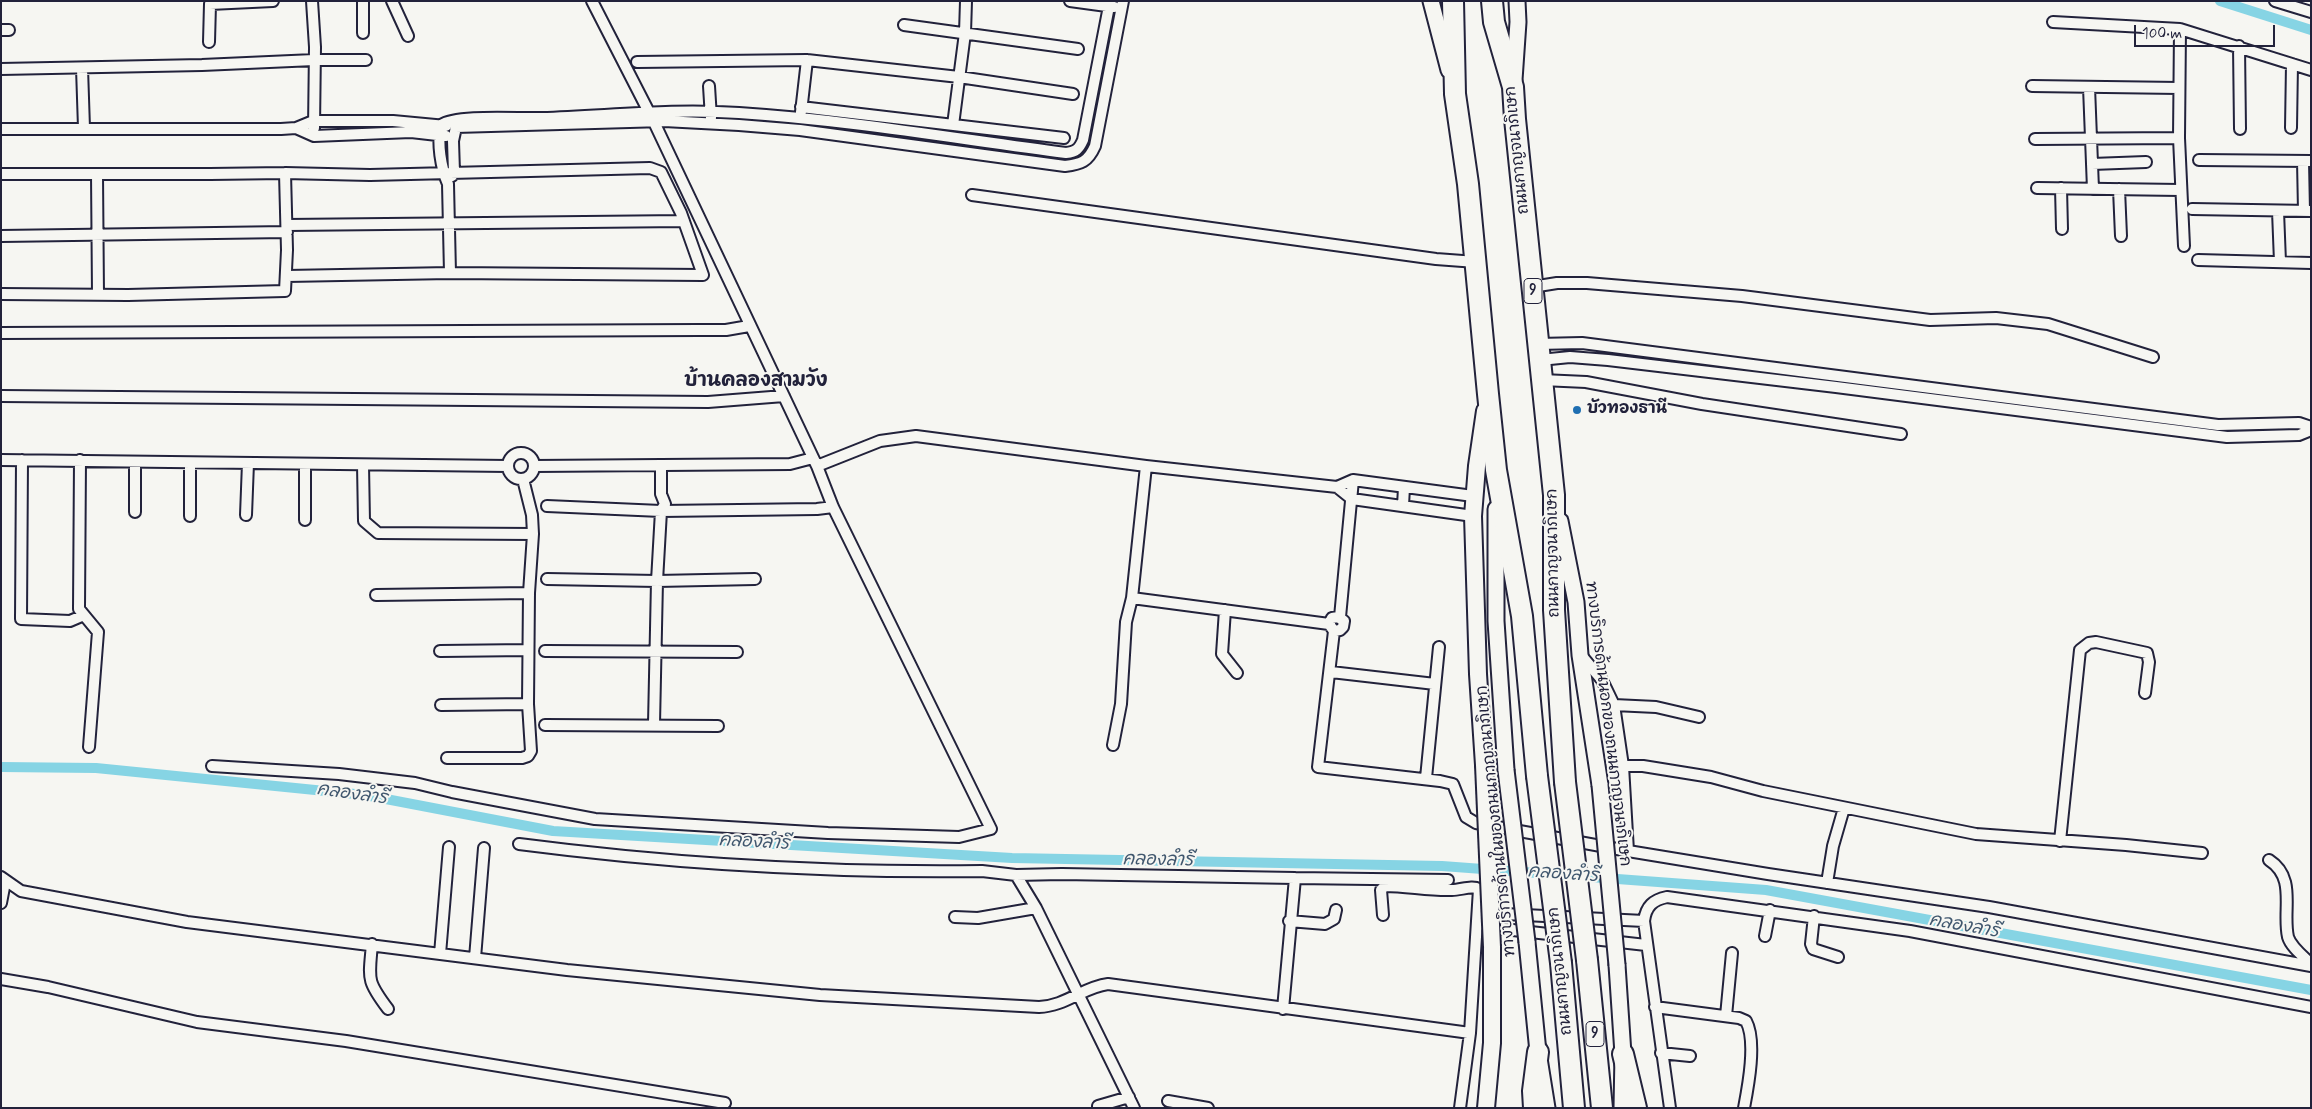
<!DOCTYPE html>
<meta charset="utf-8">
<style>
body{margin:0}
#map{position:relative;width:2312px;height:1109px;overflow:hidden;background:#f6f6f2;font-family:Mynerve,sans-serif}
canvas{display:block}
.frame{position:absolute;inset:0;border:2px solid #22223b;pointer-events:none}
.scale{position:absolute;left:2134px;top:25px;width:141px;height:22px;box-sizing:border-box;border:2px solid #22223b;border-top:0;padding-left:6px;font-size:15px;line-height:18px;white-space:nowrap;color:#22223b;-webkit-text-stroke:4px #f6f6f2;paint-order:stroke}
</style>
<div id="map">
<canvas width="2312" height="1109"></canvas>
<div class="frame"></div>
<div class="scale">100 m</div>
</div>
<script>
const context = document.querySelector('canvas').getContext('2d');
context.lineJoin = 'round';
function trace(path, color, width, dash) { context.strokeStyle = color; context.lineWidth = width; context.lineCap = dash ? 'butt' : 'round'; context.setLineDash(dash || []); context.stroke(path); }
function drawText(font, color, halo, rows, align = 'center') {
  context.font = font + ' Mynerve,"Playpen Sans Thai",sans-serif'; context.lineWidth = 4; context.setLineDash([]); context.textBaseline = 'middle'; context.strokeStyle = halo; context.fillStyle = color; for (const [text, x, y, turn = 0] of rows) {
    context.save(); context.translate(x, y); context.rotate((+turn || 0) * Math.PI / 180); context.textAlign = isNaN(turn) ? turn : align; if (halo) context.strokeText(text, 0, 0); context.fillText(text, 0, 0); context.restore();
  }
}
trace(new Path2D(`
 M2220,1L2311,30
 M1,767L96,768L365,795L553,831L1012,858L1442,866L1766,890L2311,990`), '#86d4e4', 10);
const street = new Path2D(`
 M312,1L315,47L314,128
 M392,1L408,36
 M1070,1L1114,7
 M2275,1L2311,12
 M2053,22L2180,29
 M904,25L1078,49
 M1,30H9
 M363,33V1
 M209,42L210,4L273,1
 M2239,46L2240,129
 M637,62L807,60L959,77L1073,94
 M82,68L84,128
 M1,69L202,65L314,60H366
 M709,86L711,118
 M2032,86L2179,88
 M2089,87L2093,189
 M801,107L1064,138
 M801,112L807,60
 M953,125L965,33L966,1
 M296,128L314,136L411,132L446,136
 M2291,128L2292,64
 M1,129H281L296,128L313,121H393L446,126
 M2035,139L2179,138
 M2199,160L2311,161
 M2303,161L2304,211
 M2092,164L2146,162
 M1,174H210L285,173L370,175L650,168L661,172L681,213L703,275L450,273L287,276
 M97,174L98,295
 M452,176L454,172L453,141L456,127L664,121L739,125L800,130L1065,166C1081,164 1088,162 1095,146L1123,1
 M2037,188L2180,190
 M2061,188L2062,229
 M2119,189L2121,236
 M972,195L1436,259L1476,262
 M2192,209L2311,211
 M2278,211L2280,262
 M287,225L684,221
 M1,236L287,232
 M2184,246L2179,138L2180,29L2311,70
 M2198,260L2311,263
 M450,273L448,184C441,168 437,143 441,125C457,114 520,119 542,118C608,116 673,108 739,113C848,120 958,139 1066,153C1076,152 1079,149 1083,140L1110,1
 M1532,287L1557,283H1587L1742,296L1930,320L1996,318L2048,324L2153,357
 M1,294L128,295L285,291L287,250L285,173
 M1,333L699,330H726L749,326
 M1538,344L1582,343L2218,425L2299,423L2311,427
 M1540,360L1570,357L1608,360L1836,387L2227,437L2299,435L2311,430
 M1542,380L1586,382L1702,404L1901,434
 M1,396L708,402L784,396
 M508 466a13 13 0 1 1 26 0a13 13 0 1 1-26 0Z
 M1,460L508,466
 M22,460L21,619L70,621L84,615
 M80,460L79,609L98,632L89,747
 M135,463V512
 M190,463V516
 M363,465L364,521L378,533L533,534
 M534,466L790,464L813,458
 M817,466L880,441L916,436L1146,466L1337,487L1353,480L1473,496
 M1146,466L1132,598L1329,624
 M1337,487L1352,499L1473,516
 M547,506L661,511L817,509L833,507
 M1403,506L1404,487
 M246,515L248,463
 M305,520V464
 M547,579L657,581L755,579
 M376,595L529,593
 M1225,610L1222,654L1237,673
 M1340,617L1353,480
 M1334,631L1340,630L1343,627L1344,621L1338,617L1332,618L1329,624L1334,631L1318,767L1440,781L1453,784L1466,817L1476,823L1628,851L1623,766L1614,705L1602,680L1581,655
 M440,651L528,650
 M545,651L737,652
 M1331,672L1435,684
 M441,705L528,704
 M1614,705L1656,707L1699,717
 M654,724L657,581L661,511L665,504L661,494V466
 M545,725L718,726
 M1113,745L1121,704L1126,622L1132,598
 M447,758H522L528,756L531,751L528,704L529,593L533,534L532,515L523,479
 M212,766L339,774L415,783L452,792L595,819L828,833L959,837L991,829L833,507L817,466L654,122L592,1
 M1623,766H1643L1711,777L1763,791L1976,834L2126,845L2202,853
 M1426,778L1439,647
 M2060,841L2080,650L2089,643L2096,642L2147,653L2149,662L2145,693
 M519,844C673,864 827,873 982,871L1016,875L1062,874L1295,878
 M1628,851L1768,874L1989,907L2311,966
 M2269,860C2297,878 2282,910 2288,937C2291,947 2303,956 2311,964
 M1016,875L1036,908L1134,1108
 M1,877L21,891L187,922L567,970L820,995L1039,1007C1066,1006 1083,987 1108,984L1470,1033
 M1827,883L1833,846L1844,808
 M1,903L5,882
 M1485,913L1644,921
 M1383,915L1381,890L1385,886C1407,886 1430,891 1452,890C1461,890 1472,885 1479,889L1470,1033L1460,1108
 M1814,916L1811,944L1813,949L1838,957
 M955,917L978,918L1036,908
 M1289,921L1325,924L1334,919L1336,910
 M1486,927L1646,945
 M1765,936L1770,910
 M372,944C369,979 366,980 388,1009
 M440,954L449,847
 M475,958L484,848
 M1,979L48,987L197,1022L346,1041L725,1103
 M1655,1007L1739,1018L1746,1021C1757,1041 1748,1087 1744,1108
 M1283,1009L1295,878L1448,880
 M1726,1016L1732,953
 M1661,1053L1690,1056
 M1168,1101L1208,1108
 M1098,1106L1129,1097
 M1670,1108L1644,921C1646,906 1653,900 1667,897L1910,931L2311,1007`);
const secondary = new Path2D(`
 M1431,1L1449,70
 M1514,80L1518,22L1517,1
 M1496,509V621L1506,770
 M1560,521L1576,602L1580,655L1600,785
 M1527,942L1538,1052L1547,1108
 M1617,965L1623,1054L1622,1108`);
const primary = new Path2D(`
 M1484,765L1478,674L1473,516L1477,466L1485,411
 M1486,1108L1492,1043V947`);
const highway = new Path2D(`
 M1453,1L1455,94L1468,184L1488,394L1496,470L1522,616L1537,776
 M1492,1L1494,22L1513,87L1515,119L1554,495V610L1565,782
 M1587,960L1602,1108
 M1561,963L1574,1108
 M1623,1054L1636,1108
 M1534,1108L1533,1091L1538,1052`);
trace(street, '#22223b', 14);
trace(secondary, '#22223b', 19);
trace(primary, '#22223b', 20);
trace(highway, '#22223b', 24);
trace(street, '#f6f6f2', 10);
trace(secondary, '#f6f6f2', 15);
trace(primary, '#f6f6f2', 16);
trace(highway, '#f6f6f2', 20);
const secondaryBridge = new Path2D(`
 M1506,770L1527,942
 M1600,785L1617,965`);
const primaryBridge = new Path2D(`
 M1484,765L1492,947`);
const highwayBridge = new Path2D(`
 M1537,776L1561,963
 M1565,782L1587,960`);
trace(secondaryBridge, '#22223b', 19, []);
trace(primaryBridge, '#22223b', 20, []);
trace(highwayBridge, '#22223b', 24, []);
trace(secondaryBridge, '#f6f6f2', 15);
trace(primaryBridge, '#f6f6f2', 16);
trace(highwayBridge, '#f6f6f2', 20);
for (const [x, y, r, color] of [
 [1577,410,5,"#1f6fb2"]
]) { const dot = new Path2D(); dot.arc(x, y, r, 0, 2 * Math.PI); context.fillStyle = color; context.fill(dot); trace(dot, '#f6f6f2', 2); }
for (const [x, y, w] of [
 [1533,291,18],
 [1595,1034,18]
]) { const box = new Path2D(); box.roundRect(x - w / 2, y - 12.5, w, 25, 4); context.fillStyle = '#f6f6f2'; context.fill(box); trace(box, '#22223b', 1); }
drawText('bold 15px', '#22223b', null, [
 ["9",1533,291],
 ["9",1595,1034]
]);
drawText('16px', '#22223b', '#f6f6f2', [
 ["ถนนกาญจนาภิเษก",1518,150,-96],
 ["ถนนกาญจนาภิเษก",1554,553,-91],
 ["ทางบริการด้านนอกของถนนกาญจนาภิเษก",1607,724,83],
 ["ทางบริการด้านในของถนนกาญจนาภิเษก",1497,821,-96],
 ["ถนนกาญจนาภิเษก",1561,971,-96]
]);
drawText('bold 16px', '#22223b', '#f6f6f2', [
 ["บัวทองธานี",1587,410]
], 'left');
drawText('italic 18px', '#40576e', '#f6f6f2', [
 ["คลองลำรี",352,795,8],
 ["คลองลำรี",754,843,3],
 ["คลองลำรี",1158,861,1],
 ["คลองลำรี",1563,875,4],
 ["คลองลำรี",1964,927,10]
]);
drawText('bold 19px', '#22223b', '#f6f6f2', [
 ["บ้านคลองสามวัง",756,382]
]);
</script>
